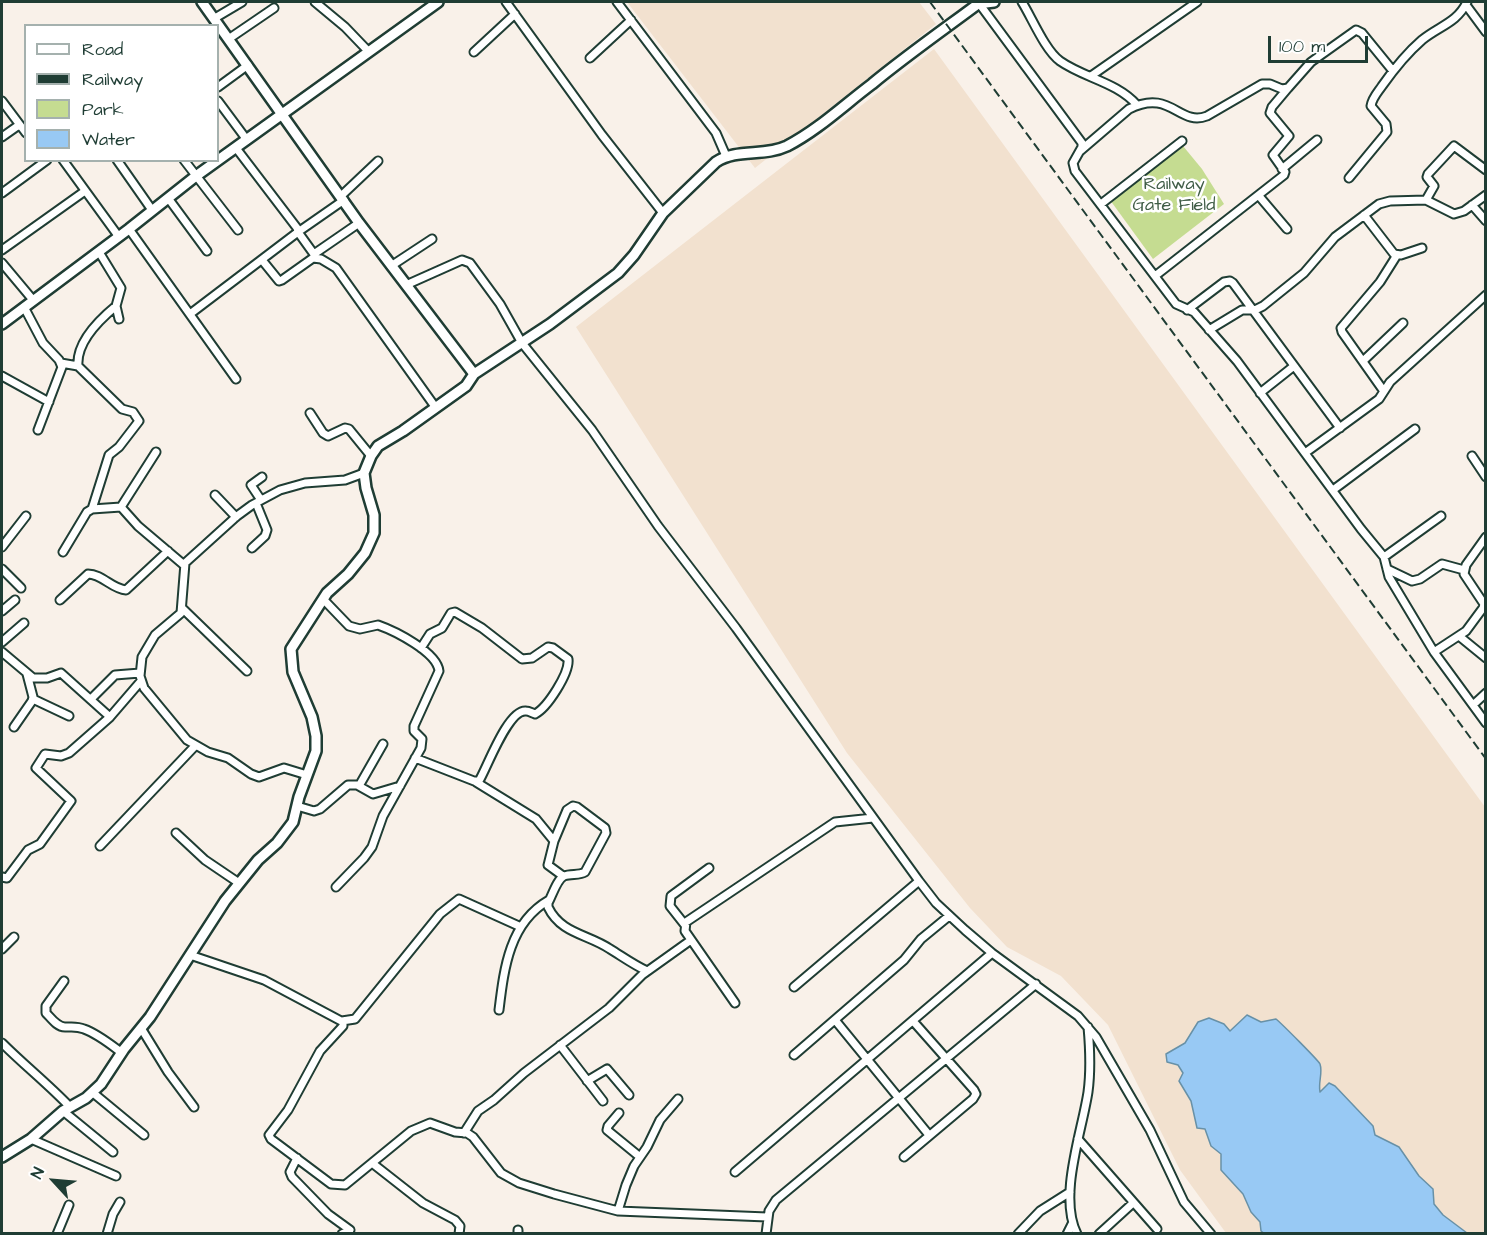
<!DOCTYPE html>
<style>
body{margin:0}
#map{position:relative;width:1487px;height:1235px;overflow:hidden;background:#f9f1e9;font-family:"Architects Daughter",sans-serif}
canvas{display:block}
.frame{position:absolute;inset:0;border:3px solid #1f3d34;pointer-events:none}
.legend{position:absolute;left:24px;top:24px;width:195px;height:138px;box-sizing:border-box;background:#fff;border:2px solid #a5b1ae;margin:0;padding:8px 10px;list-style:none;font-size:18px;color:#1f3d34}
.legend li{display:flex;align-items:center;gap:12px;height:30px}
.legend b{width:30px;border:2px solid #a5b1ae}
.north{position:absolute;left:24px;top:1151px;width:60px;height:60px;-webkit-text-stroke:4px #fff;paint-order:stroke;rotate:296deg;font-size:16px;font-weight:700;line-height:24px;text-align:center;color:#1f3d34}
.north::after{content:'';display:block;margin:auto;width:21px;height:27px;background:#1f3d34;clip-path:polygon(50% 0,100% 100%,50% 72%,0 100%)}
.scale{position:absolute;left:1268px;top:36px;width:100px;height:27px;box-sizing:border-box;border:3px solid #1f3d34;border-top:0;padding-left:8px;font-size:18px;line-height:21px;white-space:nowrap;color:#1f3d34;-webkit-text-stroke:4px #fff;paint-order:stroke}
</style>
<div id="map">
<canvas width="1487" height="1235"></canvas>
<div class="frame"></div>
<ul class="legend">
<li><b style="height:8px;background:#fff"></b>Road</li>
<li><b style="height:8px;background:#1f3d34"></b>Railway</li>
<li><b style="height:16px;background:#c5dc91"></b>Park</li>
<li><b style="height:16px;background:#98c9f4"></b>Water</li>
</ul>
<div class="north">N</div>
<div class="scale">100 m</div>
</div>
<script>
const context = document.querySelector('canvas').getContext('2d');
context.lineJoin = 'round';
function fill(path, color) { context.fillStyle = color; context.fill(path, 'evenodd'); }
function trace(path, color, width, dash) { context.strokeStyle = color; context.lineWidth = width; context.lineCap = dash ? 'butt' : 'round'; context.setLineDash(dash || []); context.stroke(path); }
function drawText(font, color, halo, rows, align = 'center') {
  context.font = font + ' "Architects Daughter",sans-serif'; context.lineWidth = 5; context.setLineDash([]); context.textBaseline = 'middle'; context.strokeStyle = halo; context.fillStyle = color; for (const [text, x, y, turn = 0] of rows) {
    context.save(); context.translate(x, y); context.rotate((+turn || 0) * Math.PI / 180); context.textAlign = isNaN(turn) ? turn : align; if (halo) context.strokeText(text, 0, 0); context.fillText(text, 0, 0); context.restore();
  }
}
fill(new Path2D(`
 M627,2H919L936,24L755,168Z
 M934,49L1485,807V1233H1226L1180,1170L1108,1025L1061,976L1007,947L970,908L847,753L576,327Z`), '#f2e1cf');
fill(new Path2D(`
 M1183,146L1202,169L1224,204L1153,259L1110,200L1177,147Z`), '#c5dc91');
const water = new Path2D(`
 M1247,1015L1261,1022L1276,1019C1282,1024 1318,1060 1320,1064C1323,1073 1318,1082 1320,1092L1329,1083L1335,1086L1373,1126L1375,1135L1399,1147L1419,1176L1433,1189L1434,1204L1443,1215L1467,1233L1265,1234L1261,1231L1260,1222L1251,1212L1243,1194L1221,1170V1154L1211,1146L1205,1129L1197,1128L1191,1101L1179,1081L1183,1073L1178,1065L1167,1062L1166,1054L1185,1043L1198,1022L1209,1018L1224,1024L1230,1031Z`);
fill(water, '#98c9f4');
trace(water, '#6891a7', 1.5);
const street = new Path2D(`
 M315,2L345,27L369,52
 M506,2L602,135L663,213
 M617,2L716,133L726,156
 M978,2L1082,143V147L1073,163L1075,171L1176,304L1194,312L1237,361L1361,529L1384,557L1389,577L1434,652L1486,723
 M1022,2C1032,18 1045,50 1060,61C1084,78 1117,82 1137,105
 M1466,5L1486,32
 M215,18L242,2
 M230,38L274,8
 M474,52L515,14
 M590,58L631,20
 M1091,76L1197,2
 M218,87L248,65
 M2,101L26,133
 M218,101L247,140
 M2,137L19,125
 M1080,151L1129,109C1171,88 1179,127 1207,116L1262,84H1270L1282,89L1288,88L1311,62L1356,30L1362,33L1393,71
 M63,160L119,237
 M117,160L152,210
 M184,160L238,230
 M1282,169L1317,140
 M1349,178L1387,132L1386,124L1371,106C1372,98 1378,92 1382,86C1394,69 1407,53 1422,40C1439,26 1457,23 1467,2
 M2,193L47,160
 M341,196L378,161
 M1259,196L1287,229
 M168,198L207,251
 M1426,200L1434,186L1427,177L1428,174L1454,146L1486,170
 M1101,204L1182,141
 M1472,205L1486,221
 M1364,215L1394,254L1401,255L1422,248
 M129,229L236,379
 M2,250L85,191
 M99,252L121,288L116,306L119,319
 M314,254L359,223
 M316,257L298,232L344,200
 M262,260L279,281L282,280L313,258L321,259L336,268L436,408
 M2,263L33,300
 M391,266L432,239
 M1155,276L1284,175L1285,172L1273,155L1289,136L1270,113L1272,107L1288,88
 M406,285L462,260L470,263L500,304L522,343L592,430L658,526L736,628L919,881L936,903L965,930L992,953L1078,1016L1096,1037L1150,1130L1184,1202L1211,1234
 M24,307L43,343L59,360L62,367L38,430
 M1187,310L1224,282L1230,281L1233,283L1340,428
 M190,314L298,232L297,228L236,148
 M1209,330L1242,310H1255L1263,306L1304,273L1335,237L1379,204L1390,201L1426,200L1454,214L1464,211L1486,195
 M1363,361L1403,323
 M61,363L78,366
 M2,376L49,402
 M1383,390L1342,332L1341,328L1380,282L1397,255
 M1260,393L1294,366
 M310,413L323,433L328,436L345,428L349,429L371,456
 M156,452L121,507L138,526L184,565
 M1305,453L1379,399L1390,382L1486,295
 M1472,456L1486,477
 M1333,490L1415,429
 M215,495L236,517
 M261,500L251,485L262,477
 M92,509L109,455L119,447L139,421L133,412L122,409L78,366C76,342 99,320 116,306
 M2,547L26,516
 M252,548L265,536L267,530L256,503
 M63,552L87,512L92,509L121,507
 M1384,557L1441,516
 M2,569L21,588
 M1387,569L1412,581L1420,579L1442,564L1464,570
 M323,599L349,626L360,629L378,625C395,631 437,652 439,671L414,726V731L422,739L421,748L383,816L372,847L364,858L336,887
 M60,600L88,574C102,574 112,589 126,590L168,551
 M182,608L247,671
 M2,611L15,600
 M1459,636L1486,658
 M2,642L24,623
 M2,652L33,678H47L61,673L110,717
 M1434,652L1466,631L1483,608L1484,604L1464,574L1466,565L1486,537
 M33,699L69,716
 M91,699L115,675L140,673
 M1473,705L1486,693
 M14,727L32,701L33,697L27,674
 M415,758L474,781H479C487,768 508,709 526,711C529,711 532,713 535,714C547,708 570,673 568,659L553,648L548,647L532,658L522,659L482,628L455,612L451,613L442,628L430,634L421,648
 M307,775L284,768L259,777L251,774L228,758L208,752L187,740L144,688L140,676L142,657L155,635L181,613L185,563L237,516L252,505L280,490L305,483L345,480L364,473
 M476,782L536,819L554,841L548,865L563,876
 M359,786L383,744
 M297,806L314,811L320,809L348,785H357L373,794L400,786
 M176,833L205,860L239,883
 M554,841L567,810L573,806L577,807L605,828L606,833L585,872C579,876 571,873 564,876C557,879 552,896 548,903V907C561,934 588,934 610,949C623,957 634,965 647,971
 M100,846L195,746
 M2,877L7,878L28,850L40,844L71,801L36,768L45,754L61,756L69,753L110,717L141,681
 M685,925L670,906L671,896L709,868
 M2,949L14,937
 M190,955L264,980L343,1022V1026L320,1051L288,1110L269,1135L271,1139L331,1184L345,1185L411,1131L430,1123L455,1132L467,1133L473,1137L501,1173L519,1183L554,1194L618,1211L767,1217
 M64,981L46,1006V1013C51,1018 57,1027 65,1027C73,1027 77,1026 84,1029C98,1034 110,1044 122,1053
 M794,987L919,881
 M735,1003L685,931L686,922L835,822L873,818
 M499,1010C504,969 509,923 549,900
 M835,1020L929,1135
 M342,1021L355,1019L440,914L459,899L521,927
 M141,1028L168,1072L194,1107
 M2,1043C24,1065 48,1084 70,1107
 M560,1045L603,1101
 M794,1055L904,960L921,939L949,916
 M587,1081L607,1069L629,1095
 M92,1092L144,1135
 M63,1111L113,1152
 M619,1113L608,1126L607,1130L640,1157
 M464,1133L478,1111L494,1100L524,1073L609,1008L642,975L691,940
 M31,1139L116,1176
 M1078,1139L1157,1229
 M904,1157L973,1099L976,1094L974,1090L913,1021
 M297,1158L290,1172L292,1177L328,1214L350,1230L342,1234
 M372,1163L423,1203L455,1220L460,1226L459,1234
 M735,1172L992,953
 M618,1211L626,1185L634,1166L647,1147L660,1120L678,1099
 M57,1234L69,1205
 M107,1234L113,1214L120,1202
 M518,1234V1230
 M766,1234L769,1211L776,1200L1036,984
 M1018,1234L1040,1211L1070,1192
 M1067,1234L1072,1224
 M1077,1234C1058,1196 1082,1132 1088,1092C1091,1070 1090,1049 1088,1027
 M1099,1234L1133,1203`);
const secondary = new Path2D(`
 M202,2L359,223L474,374L550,324L618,273L634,255L663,213L716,162C737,148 764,157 787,146C818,130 844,105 872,84C906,56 943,30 978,4L994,2
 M2,324L129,229L196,176L438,2
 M2,1157L31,1139L63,1111L86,1098L101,1084L124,1049L150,1017L225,901L258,860L277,843L293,822L299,797L316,751V736L312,717L293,672L291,649L327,593L348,574L365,553L374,533V515L366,488L364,473L371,456L378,446L403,431L466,386L474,374`);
trace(street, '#1f3d34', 11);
trace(secondary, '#1f3d34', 14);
trace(street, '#fff', 7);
trace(secondary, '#fff', 9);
trace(new Path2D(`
 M930,2L1486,759`), '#1f3d34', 2, [9, 4.5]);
drawText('18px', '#405d47', '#fff', [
 ["Railway",1174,185],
 ["Gate Field",1174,206]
]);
</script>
